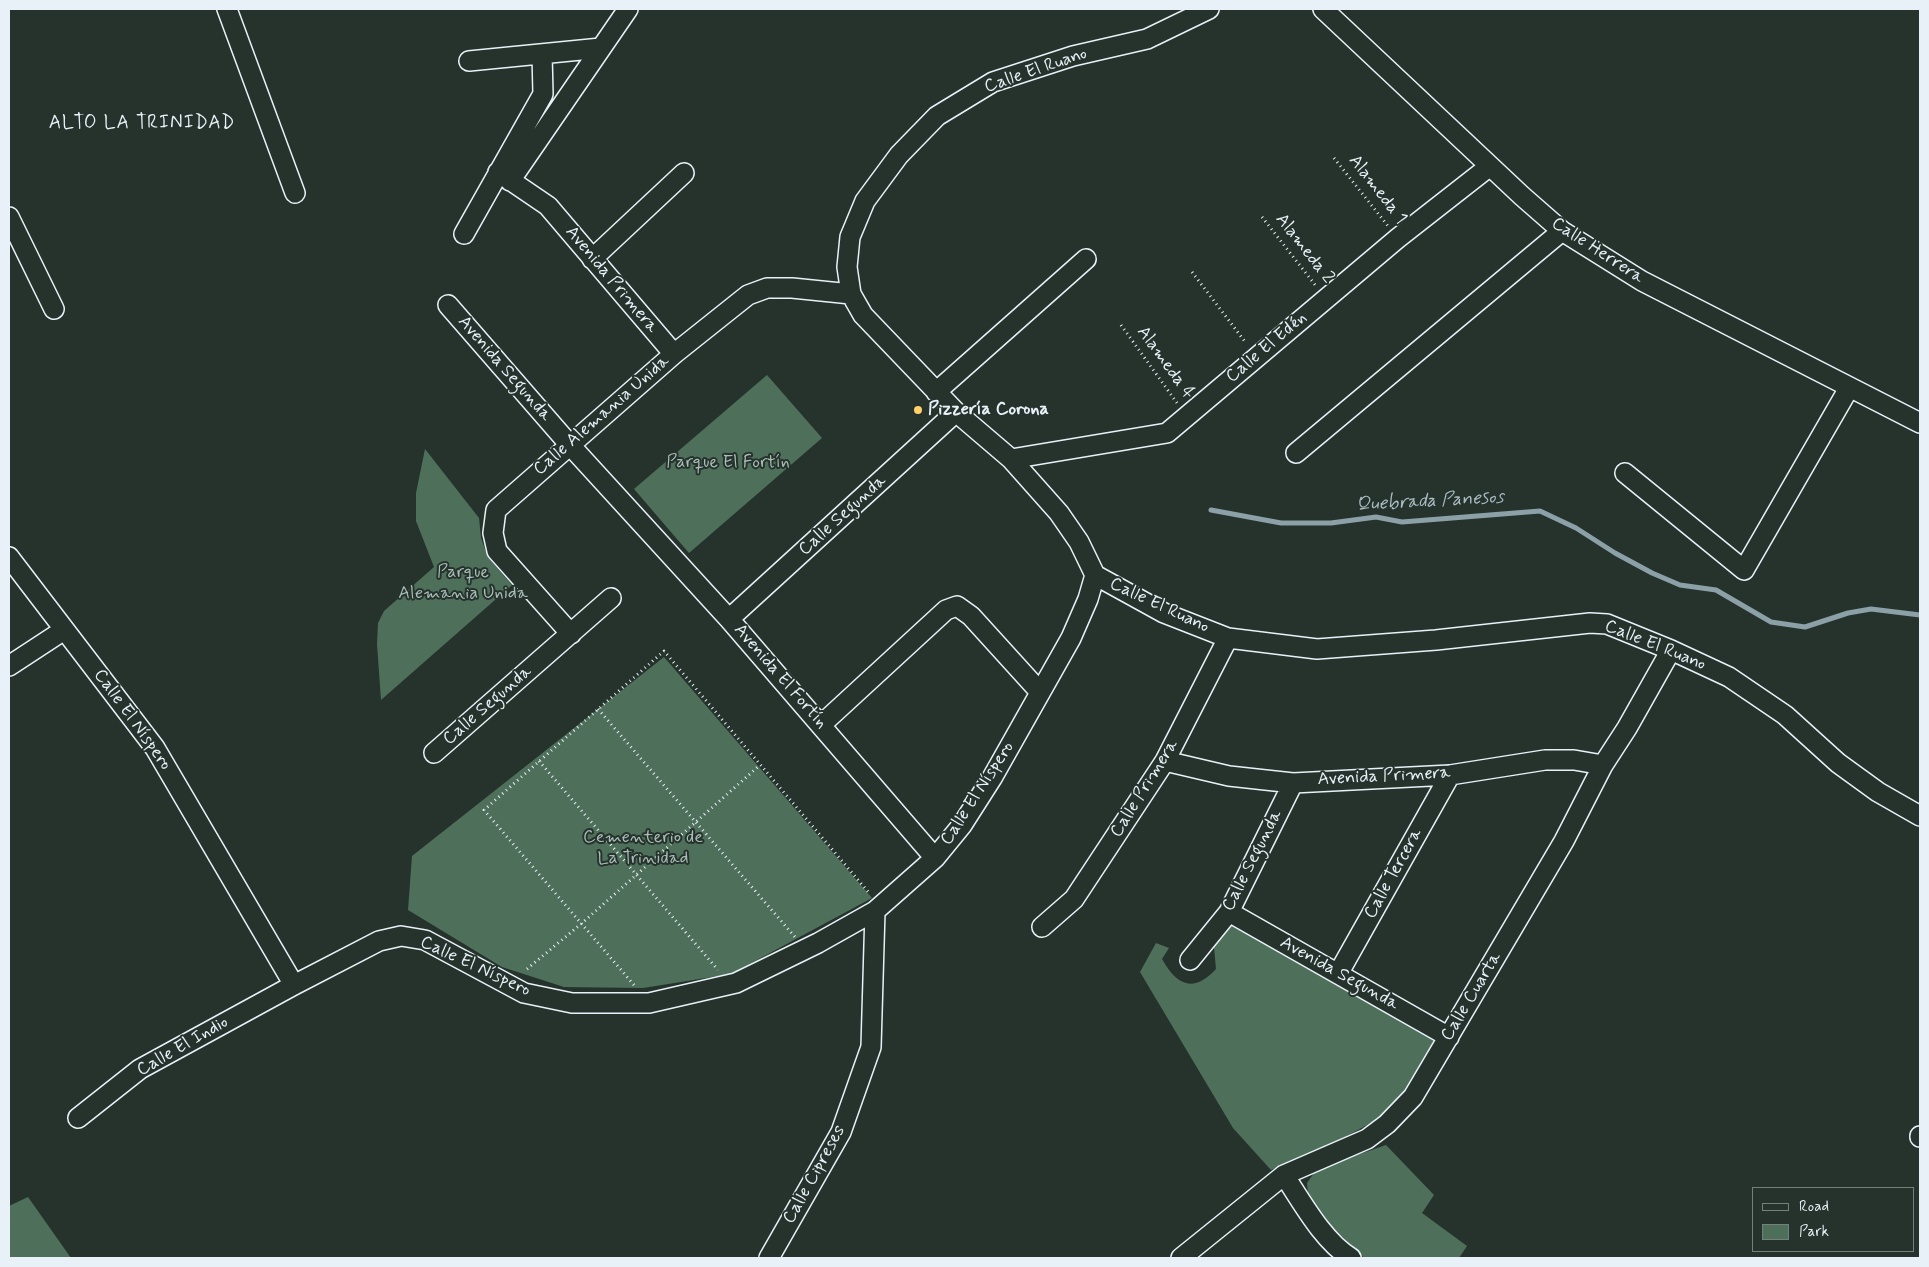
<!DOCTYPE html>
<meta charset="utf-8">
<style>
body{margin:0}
#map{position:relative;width:1929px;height:1267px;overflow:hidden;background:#26332d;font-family:Mynerve,sans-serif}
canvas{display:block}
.frame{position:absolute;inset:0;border:10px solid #e8f1f8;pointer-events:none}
.legend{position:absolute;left:1752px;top:1187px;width:162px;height:65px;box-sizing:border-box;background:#26332d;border:1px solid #747f7e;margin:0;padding:6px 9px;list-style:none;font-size:15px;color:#e8f1f8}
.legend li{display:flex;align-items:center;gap:10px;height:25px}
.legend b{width:25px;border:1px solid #747f7e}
</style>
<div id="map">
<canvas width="1929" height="1267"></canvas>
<div class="frame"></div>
<ul class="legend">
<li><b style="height:6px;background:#26332d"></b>Road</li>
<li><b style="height:14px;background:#4e705b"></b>Park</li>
</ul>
</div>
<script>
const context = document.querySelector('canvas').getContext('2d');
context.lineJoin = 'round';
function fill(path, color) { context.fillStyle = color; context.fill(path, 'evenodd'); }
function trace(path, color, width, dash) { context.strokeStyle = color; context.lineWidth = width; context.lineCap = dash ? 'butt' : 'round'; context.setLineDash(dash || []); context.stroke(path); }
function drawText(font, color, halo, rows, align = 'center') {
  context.font = font + ' Mynerve,sans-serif'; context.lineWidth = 4; context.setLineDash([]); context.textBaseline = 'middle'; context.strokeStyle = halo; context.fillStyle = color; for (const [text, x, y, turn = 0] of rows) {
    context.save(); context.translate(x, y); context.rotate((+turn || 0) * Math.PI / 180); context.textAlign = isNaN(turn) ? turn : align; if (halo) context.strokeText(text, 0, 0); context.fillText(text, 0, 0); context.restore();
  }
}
fill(new Path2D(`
 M767,375L822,438L689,553L634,489Z
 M425,449L479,518L481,538L486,552L491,561L512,585L381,700L377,644L378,623L384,611L434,567L416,521V493Z
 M664,657L872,898L731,974L643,988L564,987L502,967L408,910L412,856Z
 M1232,924L1439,1040C1428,1057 1415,1083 1402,1098C1373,1130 1310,1152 1271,1170L1233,1128L1140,972L1156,943L1169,948L1162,959C1177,986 1194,993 1216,969L1214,947Z
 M1386,1145L1434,1195L1422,1213L1467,1246L1459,1258H1364L1327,1222L1308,1195L1307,1183L1314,1173L1331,1164Z
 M28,1197L71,1258H9V1206Z`), '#4e705b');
trace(new Path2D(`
 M1211,510L1281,523H1331L1376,517L1402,522L1540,511L1576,528L1615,553L1652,573L1680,585L1716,590L1771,622L1805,627L1848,613L1871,609L1920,615`), '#8ca0a8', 5);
const minor = new Path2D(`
 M227,9L295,193
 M1209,9L1147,39L1073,56L993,82L937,116L899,155L865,201L850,237L847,267L851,294L863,315L956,412L1011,459L1059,513L1079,542L1095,575L1164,613L1228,638L1317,649L1436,640L1590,623L1607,624L1671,650L1729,677L1785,715L1838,763L1878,792L1920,816
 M1323,9L1522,196L1562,231L1642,281L1920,423
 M469,61L601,48
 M498,172L548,206L674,354
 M510,181L628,9
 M9,217L54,309
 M464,234L543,94L542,54
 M592,259L684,173
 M448,305L569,444L729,619L935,858
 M936,392L1086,259
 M1296,453L1562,231
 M1011,459L1167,433L1398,238L1490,166
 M1625,473L1744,570L1849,388
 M9,557L155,748L294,985
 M729,619L956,412
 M571,634L497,551L493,533L496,510L674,354L748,295L767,288H792L851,294
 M9,666L64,630
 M822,724L946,610L957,606L971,616L1040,692
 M434,753L611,598
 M1165,761L1229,776L1293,783L1450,775L1545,760H1574L1603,765
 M1229,912L1449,1037
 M1042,927L1074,899L1165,761L1228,638
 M1190,960L1229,912L1293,783
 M1338,974L1450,775
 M78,1118L140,1069L294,985L379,941L401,936L425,940L524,993L572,1003H649L736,983L818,943L875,911L935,858L962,825L992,778L1071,638L1088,599L1095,575
 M1920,1137V1136
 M1284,1175C1302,1202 1323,1241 1351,1258
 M769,1258L841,1132L871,1047L875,911
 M1181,1258L1284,1175L1367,1139L1387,1124L1413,1097L1564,841L1603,765L1627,728L1671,650`);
trace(minor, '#e8f1f8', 22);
trace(new Path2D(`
 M1334,158L1388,226
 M1262,217L1316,286
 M1192,272L1246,343
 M1121,325L1177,403
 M598,709L795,937
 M539,761L718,970
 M527,969L581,924L760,765
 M634,985L484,810L664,651L870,894`), '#e8f1f8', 3, [1, 4]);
trace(minor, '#26332d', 19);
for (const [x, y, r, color] of [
 [918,410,5,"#ffd166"]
]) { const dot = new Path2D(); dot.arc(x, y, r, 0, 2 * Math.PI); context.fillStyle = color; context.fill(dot); trace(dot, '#26332d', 2); }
drawText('18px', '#e8f1f8', '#26332d', [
 ["Calle El Ruano",1036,71,-19],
 ["Alameda 1",1377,190,52],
 ["Alameda 2",1304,249,52],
 ["Calle Herrera",1597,251,33],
 ["Avenida Primera",611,280,50],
 ["Calle El Edén",1267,348,-40],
 ["Alameda 4",1165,363,54],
 ["Avenida Segunda",504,369,49],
 ["Calle Alemania Unida",602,416,-41],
 ["Calle Segunda",843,516,-42],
 ["Calle El Ruano",1159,606,25],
 ["Calle El Ruano",1655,646,22],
 ["Avenida El Fortín",780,677,49],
 ["Calle Segunda",488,706,-41],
 ["Calle El Níspero",132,720,54],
 ["Avenida Primera",1384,777,-3],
 ["Calle Primera",1145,789,-58],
 ["Calle El Níspero",978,794,-57],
 ["Calle Segunda",1253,861,-63],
 ["Calle Tercera",1394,874,-61],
 ["Calle El Níspero",475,967,25],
 ["Avenida Segunda",1339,974,29],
 ["Calle Cuarta",1472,997,-59],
 ["Calle El Indio",183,1047,-30],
 ["Calle Cipreses",815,1175,-61]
]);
drawText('bold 18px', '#e8f1f8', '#26332d', [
 ["Pizzería Corona",928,410]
], 'left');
drawText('18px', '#aabdb9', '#26332d', [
 ["Parque El Fortín",728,463],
 ["Parque",463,573],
 ["Alemania Unida",463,594],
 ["Cementerio de",643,838],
 ["La Trinidad",643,859]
]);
context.letterSpacing = '1px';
drawText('19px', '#e8f1f8', '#26332d', [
 ["ALTO LA TRINIDAD",142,124]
]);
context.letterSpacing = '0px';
drawText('italic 19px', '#aabbc3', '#26332d', [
 ["Quebrada Panesos",1430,502,-3]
]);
</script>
